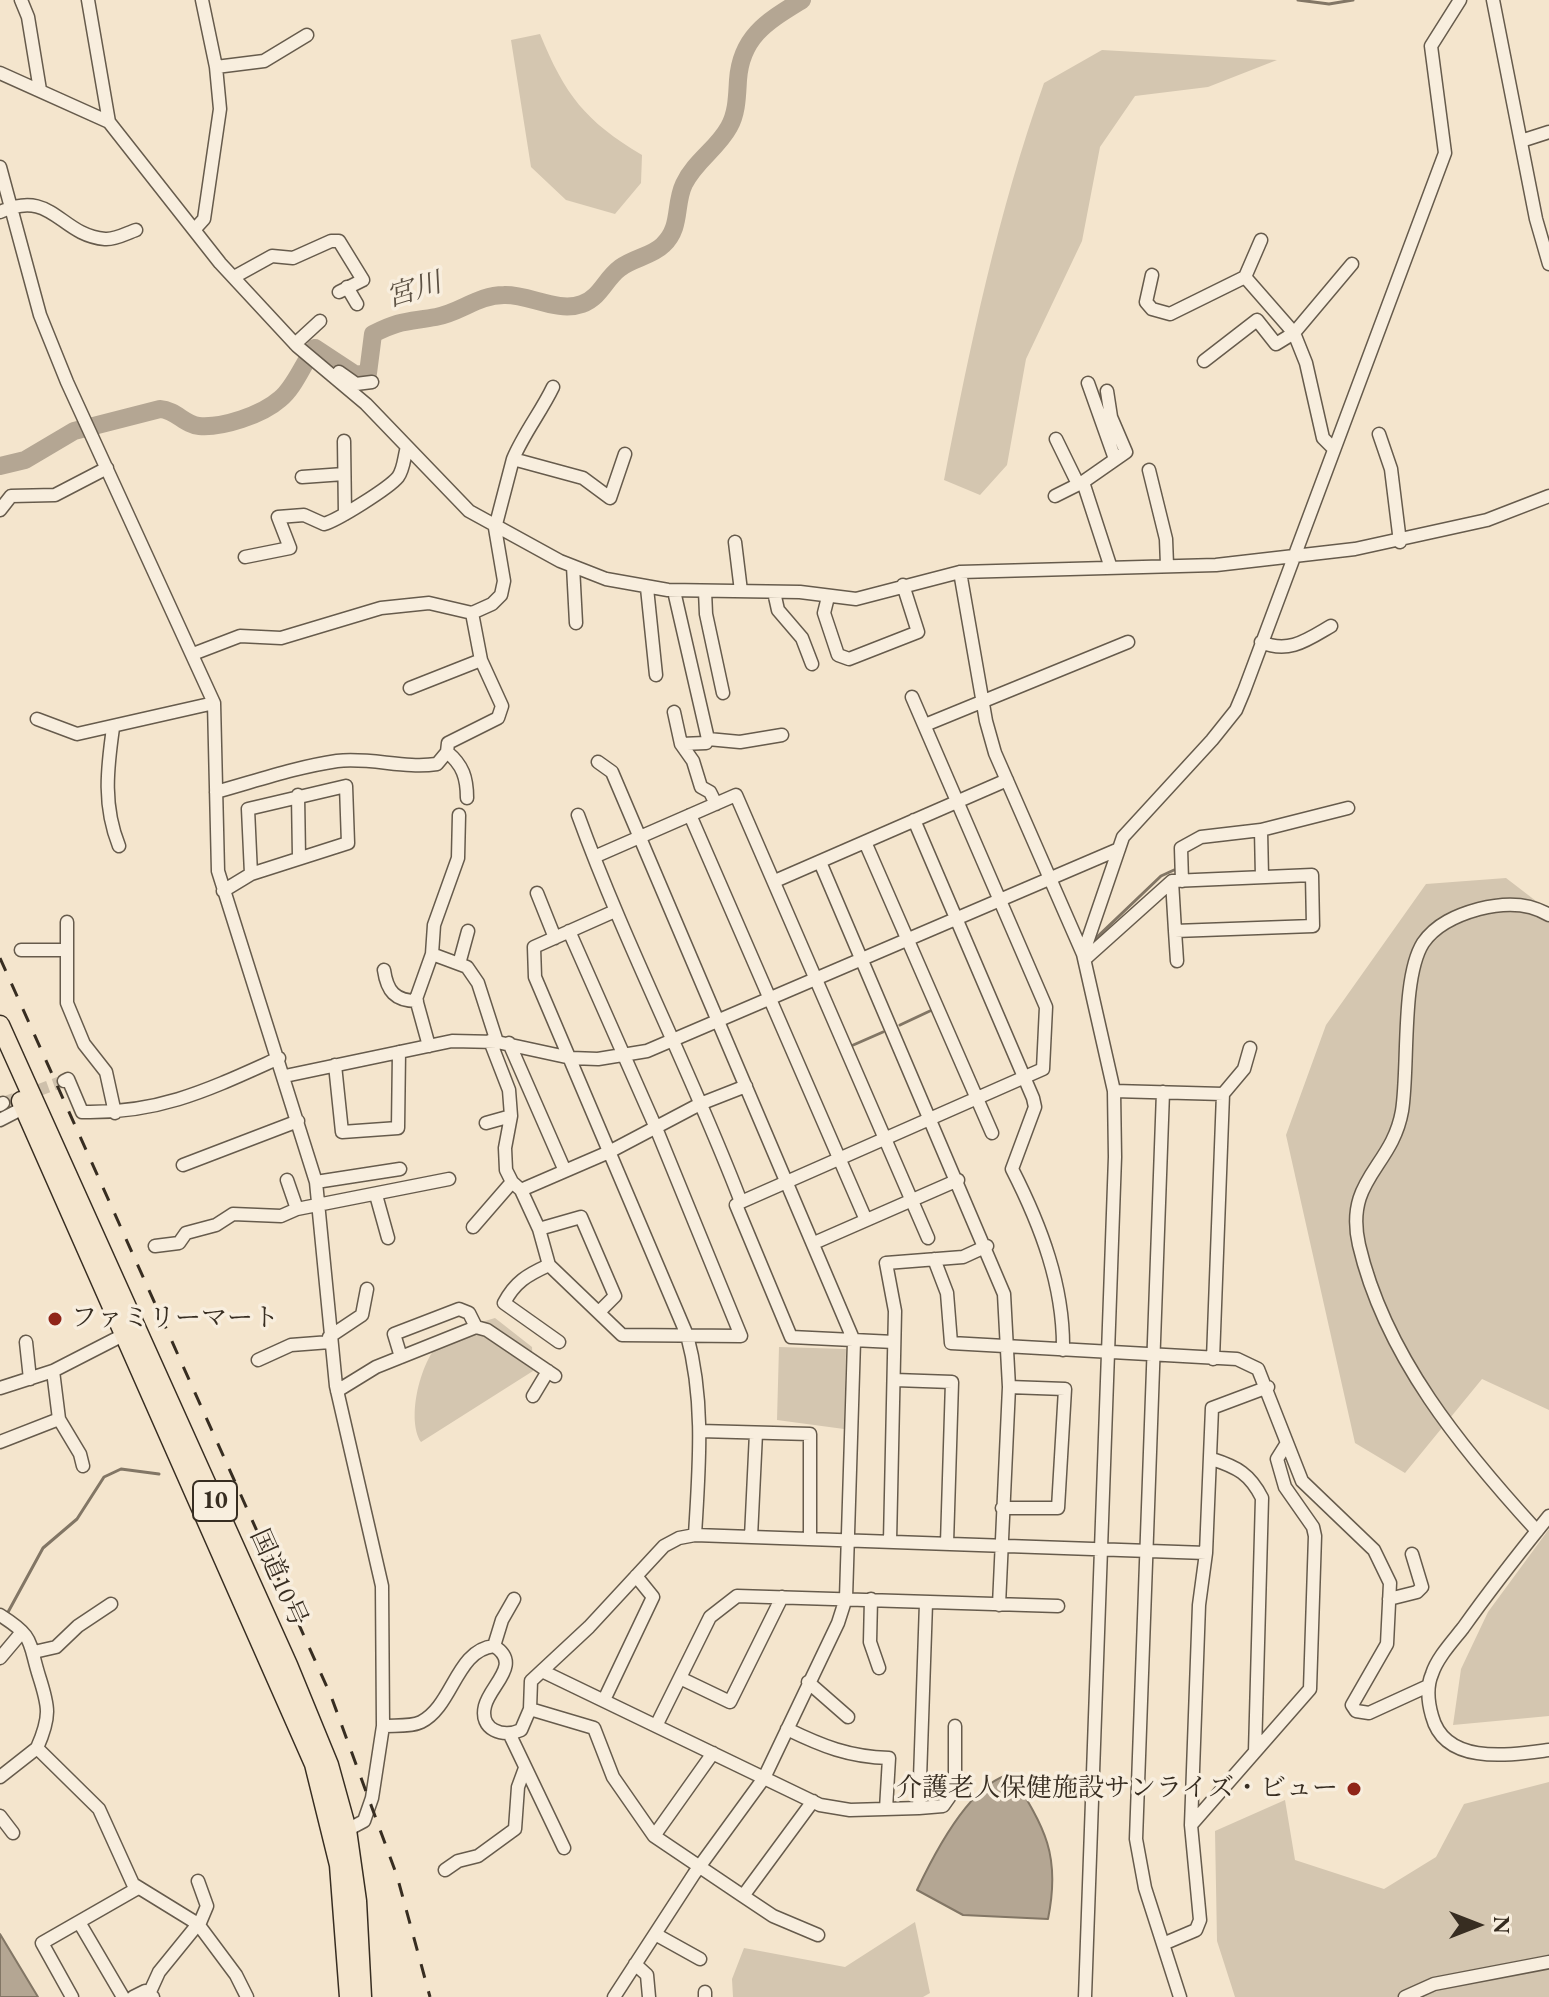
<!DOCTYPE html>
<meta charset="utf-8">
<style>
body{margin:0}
#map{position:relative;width:1549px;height:1997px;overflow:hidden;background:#f4e5cd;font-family:"EB Garamond",serif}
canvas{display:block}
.north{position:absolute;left:1437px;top:1885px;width:80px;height:80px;-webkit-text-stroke:6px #f8eede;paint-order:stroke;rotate:90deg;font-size:22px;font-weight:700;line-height:32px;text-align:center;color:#372d21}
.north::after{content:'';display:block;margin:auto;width:28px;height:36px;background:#372d21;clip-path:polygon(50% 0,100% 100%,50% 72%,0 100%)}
</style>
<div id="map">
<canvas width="1549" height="1997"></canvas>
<div class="north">N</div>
</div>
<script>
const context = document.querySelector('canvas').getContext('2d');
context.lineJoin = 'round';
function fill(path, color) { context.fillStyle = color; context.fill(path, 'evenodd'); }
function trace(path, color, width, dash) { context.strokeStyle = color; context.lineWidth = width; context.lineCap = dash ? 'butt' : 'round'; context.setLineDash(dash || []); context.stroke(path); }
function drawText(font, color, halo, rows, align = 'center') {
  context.font = font + ' "EB Garamond","Noto Serif JP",serif'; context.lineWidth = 7; context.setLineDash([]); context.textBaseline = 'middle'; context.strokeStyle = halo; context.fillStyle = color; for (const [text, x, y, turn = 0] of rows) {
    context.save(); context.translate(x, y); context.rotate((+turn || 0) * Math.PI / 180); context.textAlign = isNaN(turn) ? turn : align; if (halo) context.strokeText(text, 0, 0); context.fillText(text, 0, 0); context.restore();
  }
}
fill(new Path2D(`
 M540,34C565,95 585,121 642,155L641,183L615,214L566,200L531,167L511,40Z
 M1102,50L1277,60L1208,87L1135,96L1100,147L1082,241L1026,359L1007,465L980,495L944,480C970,346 998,212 1044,83Z
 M1506,878L1549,911V1410L1482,1379L1405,1473L1355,1443L1286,1135L1326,1025L1426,884Z
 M495,1318L532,1347L533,1371L421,1442C405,1418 422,1351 448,1335C461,1326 480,1323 495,1318Z
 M779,1347L846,1349L844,1429L777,1420Z
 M1549,1529V1716L1453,1725L1461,1669L1488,1612Z
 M1549,1782V1997H1235L1217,1941L1215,1831L1285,1800L1295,1860L1384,1889L1436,1857L1464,1804Z
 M915,1922L930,1993L923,1997H733L732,1979L744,1948L845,1967Z`), '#d4c6b0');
const water = new Path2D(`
 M1011,1774C1045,1828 1061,1855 1048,1919L963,1915L917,1890C934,1854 970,1783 1011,1774Z
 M0,1934L38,1997H0Z`);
fill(water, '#b4a693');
trace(water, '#827665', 2);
trace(new Path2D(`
 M1298,0L1329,4L1353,0
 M1096,938L1161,876L1174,870
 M900,1025L932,1010
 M851,1046L883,1032
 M7,1614L43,1548L77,1519L104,1477L121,1469L159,1474`), '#827665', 3);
trace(new Path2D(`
 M0,466L25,460L74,431L160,409C176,410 185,425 199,426C222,428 262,415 280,399C295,387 303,363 315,348L356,375L368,373L373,334C400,320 407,322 436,317C460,313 478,295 504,295C529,294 557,313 582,304C601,297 605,279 620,268C633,258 652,256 663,245C682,227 674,205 684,184C695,161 717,149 729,127C737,113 737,96 738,80C741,36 768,21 802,0`), '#b4a693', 18);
trace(new Path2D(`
 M3,1103L64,1081`), '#cec0ab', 12, [12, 6]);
const minor = new Path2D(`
 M21,0L28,17L40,90
 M88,0L109,122
 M1493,0L1536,219L1549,264
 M216,67L264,61L307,35
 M0,73L109,122L220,263L297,346L366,404L469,511L560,561L606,579L668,590L800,592L856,599L960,572L1216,565L1355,549L1487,520L1549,496
 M1521,141L1549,132
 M0,167L40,315L67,382L214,703L218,871L316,1182L336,1386L382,1586L383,1726L372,1798L364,1821L347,1830
 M0,212C53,188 59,235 105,239C115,240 127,233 136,230
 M194,230L204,219L220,109L216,67L202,0
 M1152,275L1146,302L1152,309L1170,314L1245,277L1294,333L1352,264
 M234,277L272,256L293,258L331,241H339L363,280L339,292
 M1245,277L1261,240
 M347,287L357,304
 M295,344L320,321
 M1204,361L1257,320L1276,344L1294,333L1306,363L1323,438L1333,448
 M339,372L356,384L372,382
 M1088,383L1115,459
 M1107,391L1111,417L1126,452L1083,482L1110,565
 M1379,434L1391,469L1400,542
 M1056,439L1078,484
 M344,441L345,514
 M513,459C524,433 541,412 553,387
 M1149,470L1166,539L1167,565
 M302,477L344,474
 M1055,496L1083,482
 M0,510L11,496L55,495L107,468
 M735,542L741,591
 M245,557L290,548L278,517L304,515L324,524C338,520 389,488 398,477C404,469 404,457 407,447
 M573,566L576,623
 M960,572L986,721L995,753L1083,954L1114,1091L1115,1157L1085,1997
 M647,588L656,675
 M674,591L708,739L706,743L681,744
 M705,591L706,614L723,693
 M774,592L778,610L802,638L812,664
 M828,597L824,613L838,655L849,659L918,632L903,585
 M1261,642C1289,654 1307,640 1331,626
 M193,654L240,636L281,638L381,608L429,603L472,613L492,604L501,595L504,581L495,528L513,459L583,478L610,498L625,454
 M410,688L481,660
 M674,712L681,744L693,761L701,787L710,792L716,804
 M37,719L77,734L214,703
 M925,725L1128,642
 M113,728C107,770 103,806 119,846
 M708,739L740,742L782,735
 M447,752C463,765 467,778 467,798
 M598,762L612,772L854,1341L846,1598L838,1623L764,1778L694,1874L614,1997
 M216,792C256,781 296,767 337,761C371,757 404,769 437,764L447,752L448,743L498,718L502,706L481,660L472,613
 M298,795L299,857
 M459,815L458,858L434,925L432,954L467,967L478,983L497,1042
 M578,815C626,947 691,1071 741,1202L736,1205L791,1337L894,1342
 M690,815L866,1220
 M914,820L1033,1098L1035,1107L1012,1169C1041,1226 1064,1286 1063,1350
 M1261,830L1348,808
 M865,842L992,1133
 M594,857L736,795L928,1238
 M820,862L1004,1294L1009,1387L999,1605
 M775,881L1007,780
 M1182,881L1181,848L1201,837L1261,830L1262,877
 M223,891L251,874L348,843L346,786L248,809L251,874
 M537,893L555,938
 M615,911L534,947L535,977L687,1335C705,1401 699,1467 695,1535
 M67,922V1003L84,1044L106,1072L115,1113
 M1175,931L1177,961
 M21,950H66
 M1083,954L1123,837L1212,740L1236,710L1244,691L1445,153L1431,46L1460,0
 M1085,959L1172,881L1312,875L1313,926L1175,931L1172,881
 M459,964L468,931
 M384,970C387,991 395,1001 417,1001
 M490,1041L509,1090L511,1116L505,1148L506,1170L512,1182L521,1190L539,1229L549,1265L622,1335L741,1336L656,1128L569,931
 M509,1043L565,1171
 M429,1046L416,999L432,954
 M335,1065L342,1132L398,1128L399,1052
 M285,1076L452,1041L497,1042L571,1058L598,1059L647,1051L1119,849
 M64,1081L68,1079L82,1112C160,1114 210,1089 279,1058
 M1114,1091L1223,1094L1213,1359
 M1163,1092L1136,1839L1145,1888L1180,1997
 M1223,1094L1244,1069L1250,1048
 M0,1105L3,1103
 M0,1120L29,1105
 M486,1123L511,1116
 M183,1165L298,1121
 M287,1180L297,1209L449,1179
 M316,1182L400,1169
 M521,1190L609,1152L700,1104L746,1086
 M376,1195L388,1238
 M741,1202L1043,1069L1046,1007L912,697
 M473,1227L512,1182
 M539,1229L581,1217L615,1296L599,1312
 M814,1243L958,1180
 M155,1246L179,1243L186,1233L216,1225L233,1214L281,1216L297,1209
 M934,1259L947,1293L951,1343L1237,1359L1258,1369L1302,1481L1374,1550L1390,1583L1387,1644L1352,1705L1356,1711L1369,1713L1428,1686
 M549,1265C527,1275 515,1282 504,1303L559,1342
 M329,1337L362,1315L367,1289
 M26,1342L30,1379
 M401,1357L394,1334L459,1309L469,1313L476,1327
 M258,1360L291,1345L330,1342
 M53,1371L59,1419L80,1454L83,1466
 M895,1380L952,1382L947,1543
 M0,1388L53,1371L131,1331
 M337,1391L376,1367L476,1327L487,1330L555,1376
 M533,1396L548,1371
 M700,1431L810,1434V1539
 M0,1442L59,1419
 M1212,1459C1237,1467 1250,1474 1262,1498L1255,1752
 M1002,1508H1058L1065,1389L1009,1387
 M1549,1516C1519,1553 1490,1590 1463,1628C1452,1642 1437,1658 1432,1674C1426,1688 1428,1702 1432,1716C1445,1766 1510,1755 1549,1750
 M1537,1531C1462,1449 1385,1356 1359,1245C1344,1179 1392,1168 1402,1111C1409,1068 1401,978 1423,943C1436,924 1457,915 1479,909C1502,903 1528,902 1549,915
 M751,1537L756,1433
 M890,1541L895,1311L886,1263L963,1257L987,1246
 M871,1599L870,1642L879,1668
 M1389,1599L1417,1592L1422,1587L1412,1554
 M0,1615C35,1637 28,1641 39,1676C49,1707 51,1716 37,1748L99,1809L133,1884L198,1924L236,1975L247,1997
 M494,1646L502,1620L514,1599
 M34,1652L56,1647L78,1626L111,1604
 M0,1658L22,1632
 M542,1671L820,1805L850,1810L919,1808L926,1603
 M680,1678L730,1702L782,1597
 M808,1682L848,1717
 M604,1700L653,1597L636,1576
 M530,1709L594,1728L613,1777L654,1836L743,1896L813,1801
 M657,1724L710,1617L737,1596L1058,1606
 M383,1726C395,1725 411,1727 421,1722C453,1706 456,1650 494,1646C523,1664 490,1685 485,1706C479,1730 503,1738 521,1730L530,1709L531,1681L589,1627L664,1546L679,1538L695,1535L1206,1553
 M787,1729C822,1746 849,1757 889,1758L886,1809
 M510,1735L564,1848
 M0,1777L37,1748
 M919,1808L943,1806L955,1789V1726
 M0,1816L13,1833
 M1191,1825L1310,1689L1315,1536L1313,1527L1285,1487L1277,1459L1287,1443
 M654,1836L713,1753
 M445,1870L458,1861L478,1856L515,1829L518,1787L525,1768
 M198,1881L207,1906L199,1925
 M743,1896L773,1916L818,1935
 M79,1922L123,1997
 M655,1934L700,1959
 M1163,1944L1196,1930L1200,1920L1191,1825L1199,1605L1206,1553L1212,1408L1268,1387
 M635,1964L647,1975L649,1997
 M705,1992V1997
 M149,1994L159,1972L198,1924
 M72,1997L42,1943L138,1888
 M133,1997L145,1991L153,1997
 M1405,1997L1434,1984L1549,1962`);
const highway = new Path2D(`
 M0,1025L288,1665L329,1765L347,1830L357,1901L362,1997
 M21,1101L314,1764L339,1865L349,1997`);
trace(minor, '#665b4c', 15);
trace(highway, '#372d21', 21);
trace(minor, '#f8eede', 12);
trace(highway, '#f4e5cd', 18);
trace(new Path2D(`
 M0,958L331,1696L397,1876L430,1997`), '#372d21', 3, [14, 14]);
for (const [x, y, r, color] of [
 [55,1319,8,"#8f2418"],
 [1354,1789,8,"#8f2418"]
]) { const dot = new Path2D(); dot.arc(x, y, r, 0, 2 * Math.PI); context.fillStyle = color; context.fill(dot); trace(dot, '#f8eede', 3); }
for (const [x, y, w] of [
 [215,1501,44]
]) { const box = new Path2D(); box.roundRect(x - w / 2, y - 20, w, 40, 6); context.fillStyle = '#f8eede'; context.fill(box); trace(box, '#372d21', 2); }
drawText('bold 24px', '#372d21', null, [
 ["10",215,1501]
]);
drawText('26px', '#372d21', '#f8eede', [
 ["ファミリーマート",71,1319],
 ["介護老人保健施設サンライズ・ビュー",1338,1789,"right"]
], 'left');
drawText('26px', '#372d21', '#f8eede', [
 ["国道10号",278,1578,66]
]);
drawText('italic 28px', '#5c5143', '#f8eede', [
 ["宮川",414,291,-17]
]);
</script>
